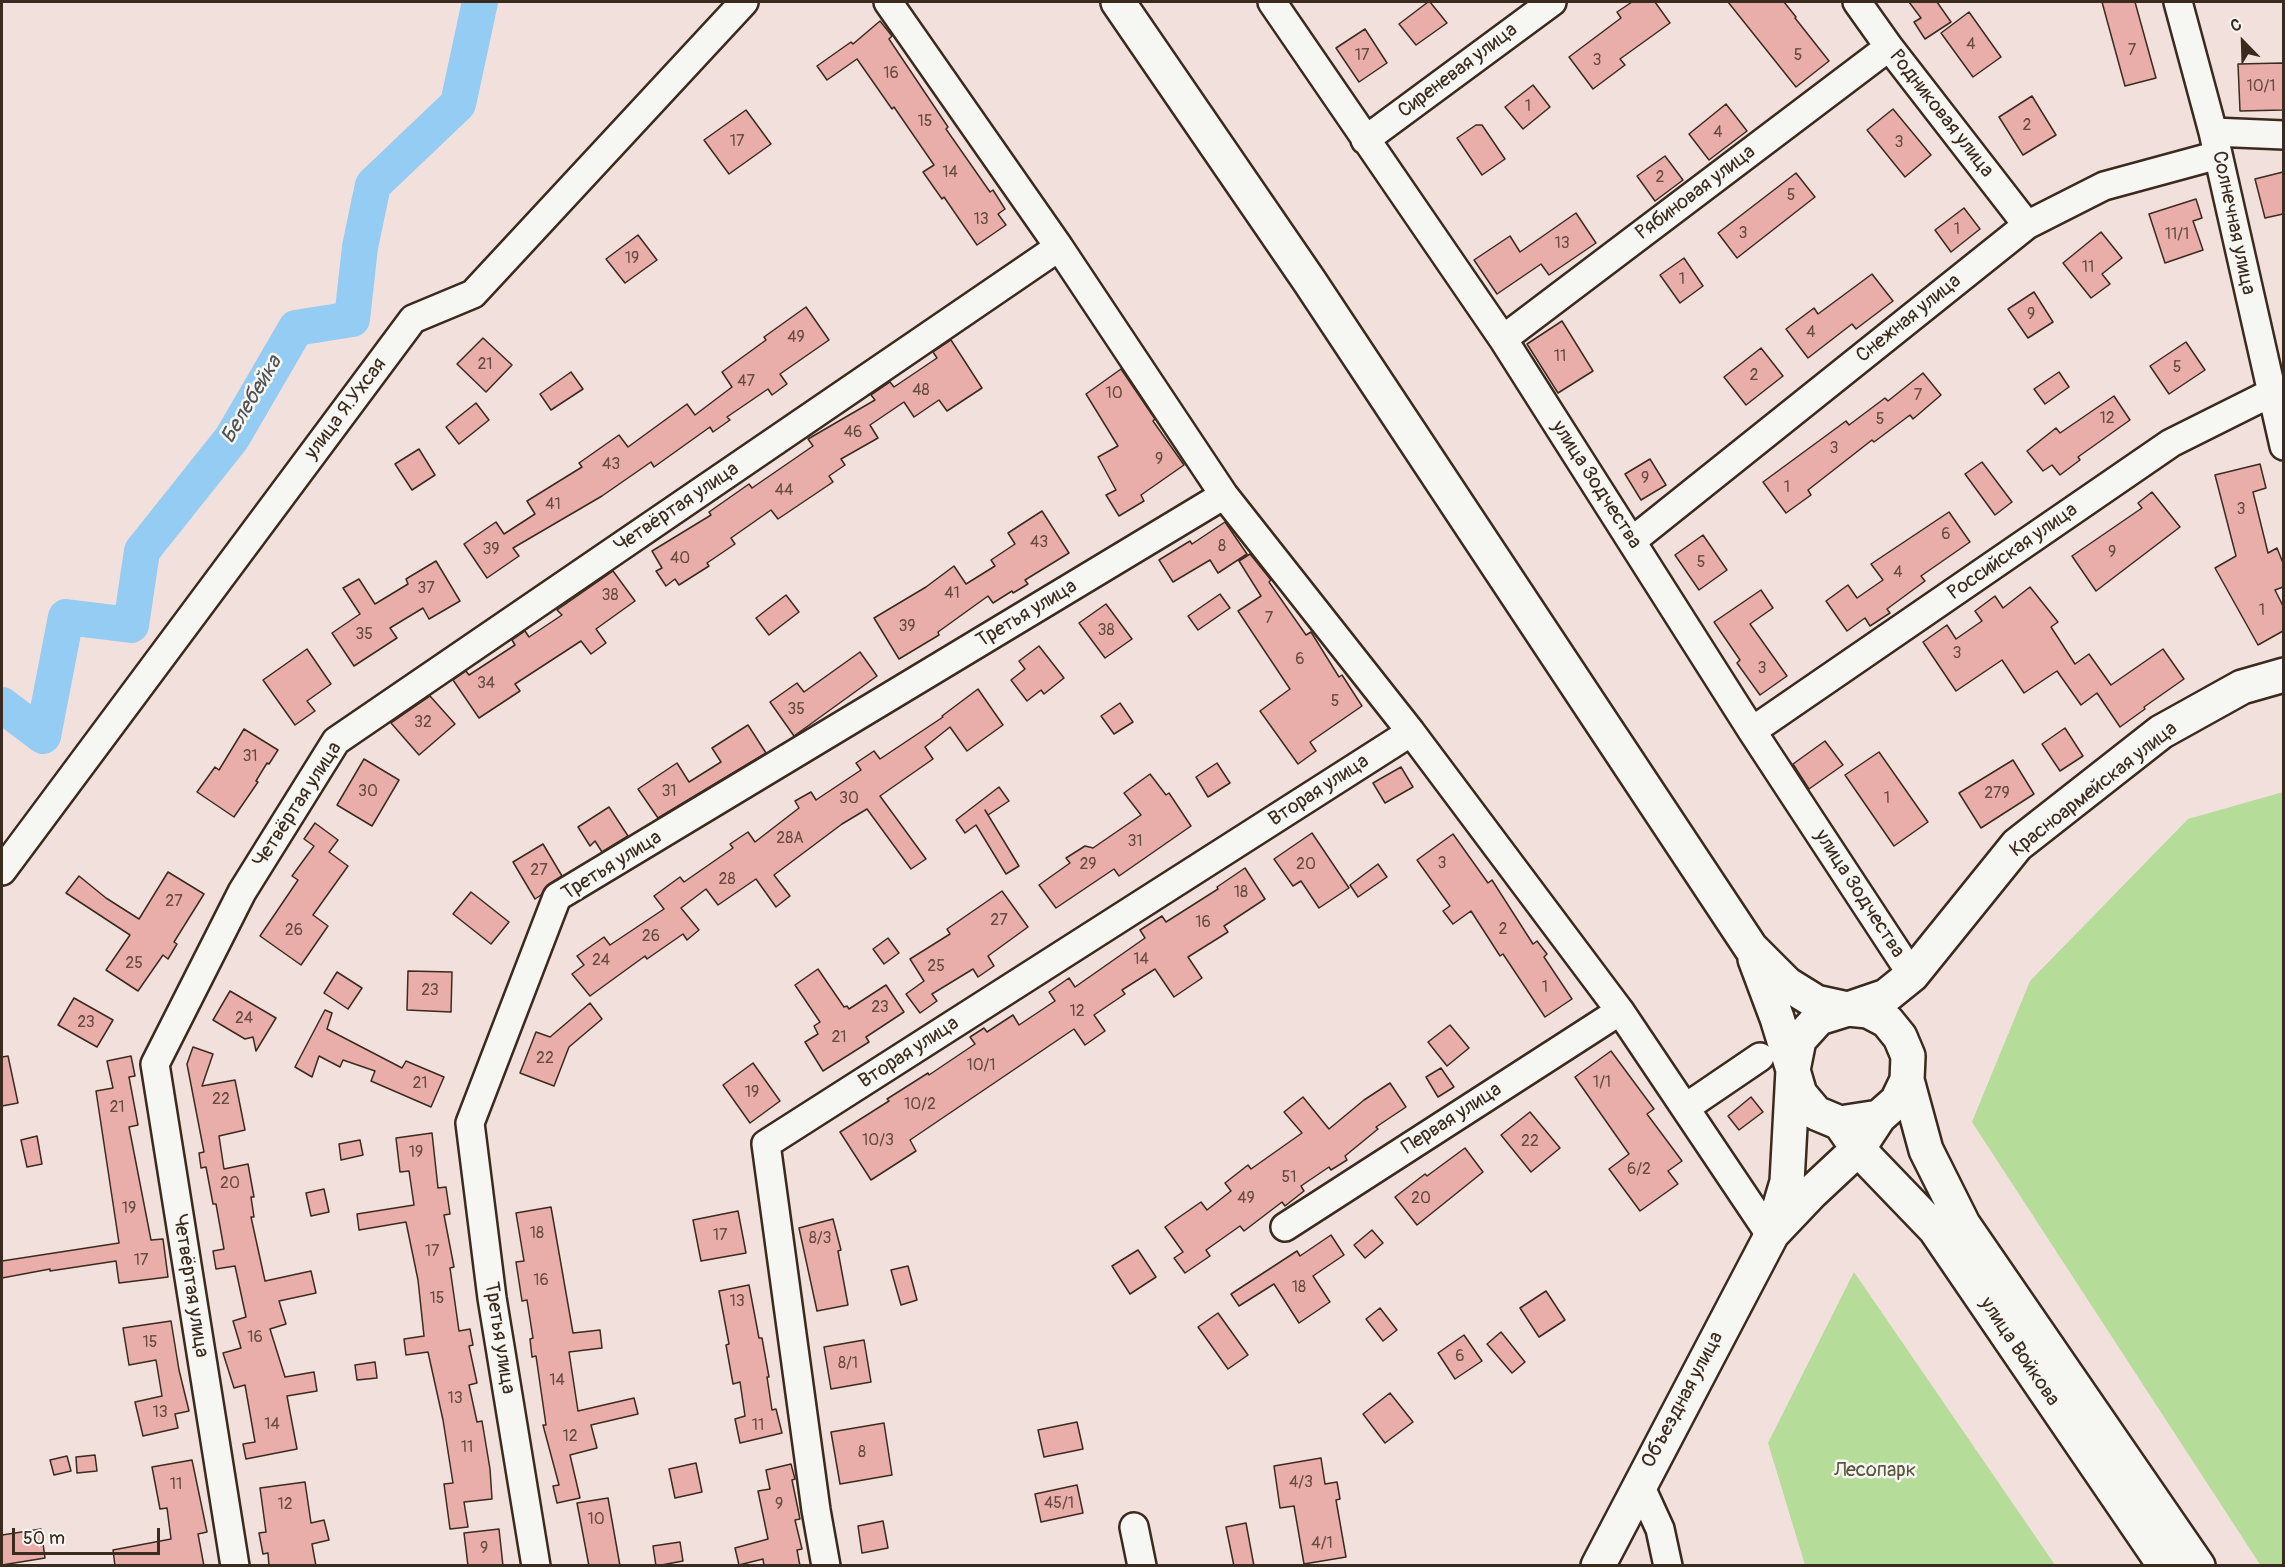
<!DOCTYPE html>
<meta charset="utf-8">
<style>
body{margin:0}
#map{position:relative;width:2285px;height:1567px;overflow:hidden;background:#f2e0dc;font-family:Pangolin,sans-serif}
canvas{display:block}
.frame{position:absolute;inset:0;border:3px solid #3b2a1e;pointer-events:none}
.north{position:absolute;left:2213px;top:12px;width:60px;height:60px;-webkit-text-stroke:4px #f6f6f2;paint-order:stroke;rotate:337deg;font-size:16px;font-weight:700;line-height:24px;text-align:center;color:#3b2a1e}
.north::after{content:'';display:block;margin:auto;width:21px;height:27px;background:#3b2a1e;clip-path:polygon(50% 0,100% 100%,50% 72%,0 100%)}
.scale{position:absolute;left:12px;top:1528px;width:148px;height:27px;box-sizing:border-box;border:3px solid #3b2a1e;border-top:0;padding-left:8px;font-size:18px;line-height:21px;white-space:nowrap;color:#3b2a1e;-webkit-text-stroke:4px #f6f6f2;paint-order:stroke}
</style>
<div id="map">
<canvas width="2285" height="1567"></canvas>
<div class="frame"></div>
<div class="north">С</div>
<div class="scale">50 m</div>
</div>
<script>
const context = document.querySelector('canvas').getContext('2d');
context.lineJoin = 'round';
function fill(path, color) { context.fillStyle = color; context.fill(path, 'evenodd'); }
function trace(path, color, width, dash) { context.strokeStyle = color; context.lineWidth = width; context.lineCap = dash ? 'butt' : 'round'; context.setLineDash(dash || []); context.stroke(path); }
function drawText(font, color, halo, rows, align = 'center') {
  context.font = font + ' Pangolin,sans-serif'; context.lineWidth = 5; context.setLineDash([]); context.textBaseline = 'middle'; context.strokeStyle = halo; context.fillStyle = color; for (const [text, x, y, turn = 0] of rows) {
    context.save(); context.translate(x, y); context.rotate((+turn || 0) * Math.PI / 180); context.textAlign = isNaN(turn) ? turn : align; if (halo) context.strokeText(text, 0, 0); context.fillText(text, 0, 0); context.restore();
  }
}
fill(new Path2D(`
 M2283,792L2284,1565L2261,1566L1972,1122L2030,981L2188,819Z
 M1854,1272L2055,1565H1805L1768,1443Z`), '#b5dc98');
trace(new Path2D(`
 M2,705L43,736L66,617L131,625L142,551L232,438L296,328L352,319L360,247L373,185L458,104L480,2`), '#94ccf3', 36);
const building = new Path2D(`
 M1428,2H1430L1447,23L1416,45L1399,24Z
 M1632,2H1655L1670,23L1620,59L1625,65L1593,89L1569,57L1621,18L1617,12Z
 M1728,2H1784L1796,17L1795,18L1829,61L1796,87Z
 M1909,2H1937L1951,22L1925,39L1914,22L1921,18Z
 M2102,2H2135L2156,78L2125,86Z
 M1969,12L2001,57L1973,77L1941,33Z
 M880,21L892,36L889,39L948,127L946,129L990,192L993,190L1005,209L998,214L1006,225L977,245L944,197L942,199L923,172L934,165L894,107L892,109L857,59L827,80L817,66L851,42L853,44Z
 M1365,29L1387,63L1359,82L1336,48Z
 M2283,63V110L2240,111L2238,64Z
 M1533,85L1550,107L1523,129L1505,107Z
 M2032,96L2056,135L2023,155L1999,117Z
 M1726,104L1747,131L1709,160L1689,134Z
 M1893,109L1931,155L1905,177L1867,130Z
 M746,110L771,144L729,174L704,140Z
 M1476,125H1482L1505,159L1482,175L1457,138Z
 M1665,156L1683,180L1655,201L1637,176Z
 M2283,172V214L2265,218L2255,179Z
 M1796,173L1815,197L1737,258L1718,233Z
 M2196,199L2202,218L2193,221L2203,250L2165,263L2149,214Z
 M1964,208L1980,229L1951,252L1935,230Z
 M1576,213L1596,243L1549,275L1541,264L1497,294L1474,260L1510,236L1520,252Z
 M2101,232L2122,258L2102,274L2110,284L2091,298L2063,263Z
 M638,235L657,260L625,283L606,259Z
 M1684,258L1703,286L1680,303L1660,275Z
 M1872,274L1893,301L1856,329L1852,324L1808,358L1786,329L1814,308L1818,314Z
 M2034,292L2053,322L2028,338L2008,309Z
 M806,307L829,340L780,374L787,384L772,395L768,389L727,417L730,420L713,432L710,427L654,467L651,462L602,496L513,548L519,556L487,578L464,544L496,522L504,534L535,514L527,501L582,467L579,463L619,435L628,447L687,404L695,415L732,387L722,372L766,340L764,337Z
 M1562,321L1593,371L1558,393L1527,344Z
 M483,338L512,365L486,392L457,364Z
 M951,340L982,388L947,411L939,400L914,417L904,402L870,425L878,438L841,459L845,465L829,476L833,482L778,519L771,510L731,538L735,544L707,563L709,566L679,585L675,579L666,586L656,571L662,568L652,551L711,515L709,512L749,484L752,488L813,446L808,439L875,400L871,395L890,382L894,387L937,358L933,352Z
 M2186,342L2205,370L2169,394L2150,366Z
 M1761,348L1783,376L1746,405L1724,377Z
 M1121,369L1155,419L1153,421L1184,465L1141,495L1144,501L1119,516L1106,495L1116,490L1098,457L1118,446L1086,394Z
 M571,372L583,389L551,410L540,394Z
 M2059,372L2069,387L2045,404L2034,389Z
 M1923,373L1941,395L1913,419L1910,415L1874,442L1872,440L1808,490L1811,495L1786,513L1763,482L1846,421L1849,425L1885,398L1888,401Z
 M2114,396L2130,420L2078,457L2080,460L2060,475L2052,465L2043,471L2027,451L2056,428L2060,433Z
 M476,403L489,420L459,444L446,427Z
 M419,449L435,475L412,490L395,464Z
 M1650,459L1666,485L1641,500L1625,474Z
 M1982,462L2012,502L1995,515L1965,474Z
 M2260,464L2266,488L2253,492L2268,553L2277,548L2283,563V587L2275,590L2283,606V631L2258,645L2215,568L2236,556L2215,475Z
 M2152,492L2180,527L2096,591L2072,556L2142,508L2138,503Z
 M1042,511L1069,553L1025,580L1028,584L1013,593L1012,591L993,603L988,596L938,632L939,635L899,659L874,618L926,587L954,566L966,584L995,566L991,560L1015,544L1008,533Z
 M1949,512L1970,542L1921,576L1925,581L1887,609L1890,613L1870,626L1865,618L1847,631L1826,601L1848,585L1857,598L1883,580L1871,564Z
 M1225,522L1247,554L1218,573L1210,560L1173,582L1159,560L1190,541L1192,544Z
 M1703,535L1727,570L1699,590L1675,555Z
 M1250,554L1271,580L1269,582L1306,635L1311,632L1339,677L1342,675L1362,706L1310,742L1316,751L1298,764L1260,711L1290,689L1238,611L1261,596L1239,561Z
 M436,561L460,601L429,619L423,608L390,628L397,638L354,666L332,633L360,614L343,588L359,579L375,604L408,584L406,579Z
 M613,571L635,601L596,629L606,643L591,654L581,641L515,684L520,691L479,718L453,680L466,671L469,675L515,645L512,640L525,631L529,637L562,615L557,610Z
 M2030,587L2058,622L2051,627L2075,664L2089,654L2111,685L2163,649L2184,679L2144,707L2145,709L2120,727L2097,693L2081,705L2057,671L2024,693L2002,660L1956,691L1923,642L1947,625L1956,639L1982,621L1975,611L1995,596L2003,608Z
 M1761,590L1773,608L1750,624L1787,676L1760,695L1737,663L1740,660L1714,622Z
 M1220,594L1230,608L1198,630L1188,616Z
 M786,595L799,612L769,635L756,618Z
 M1106,604L1132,639L1105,658L1079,623Z
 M1039,646L1064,678L1044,694L1041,690L1027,701L1011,680L1025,669L1019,661Z
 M307,649L331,684L307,701L315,711L295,725L263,680Z
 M860,652L877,676L794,736L770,702L797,683L804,692Z
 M978,689L1003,725L967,751L950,727L925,747L933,759L880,796L926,859L911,869L867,809L842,824L774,875L790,896L776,907L756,879L718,905L706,889L681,908L699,930L687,940L683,934L647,959L645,956L590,996L572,974L584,965L577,956L604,937L610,945L664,909L654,896L680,877L684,882L733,848L730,844L748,832L755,842L799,808L795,801L811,792L816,800L861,770L856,763L874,751L880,759L943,717L942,716Z
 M430,696L455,724L419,755L391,723Z
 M1120,703L1133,722L1114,734L1101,716Z
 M748,725L766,753L658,818L638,789L677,763L689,782L721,762L712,748Z
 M2065,728L2083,756L2060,771L2042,744Z
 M244,729L278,750L269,764L267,763L256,781L258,782L234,817L197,792L215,767L219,770Z
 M1825,741L1843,765L1809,789L1793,764Z
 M1879,752L1928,822L1894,846L1845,775Z
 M364,759L399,780L372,826L337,805Z
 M2013,760L2034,794L1981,828L1959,793Z
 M1217,763L1230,783L1208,797L1196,777Z
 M1401,767L1413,787L1385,803L1373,783Z
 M1150,774L1166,795L1169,793L1191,826L1119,876L1114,869L1056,908L1039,885L1070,863L1066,858L1085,846L1093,848L1141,815L1124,793Z
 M999,787L1009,801L988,815L985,810L1019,866L1006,874L976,825L965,833L956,820Z
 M609,807L628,836L602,852L595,841L590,846L578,827Z
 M315,823L338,840L329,852L348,866L313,915L328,926L301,965L260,936L298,880L292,876L314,846L304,839Z
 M1312,833L1349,888L1319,908L1301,881L1293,886L1274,859Z
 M1453,834L1488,883L1492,880L1533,944L1537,941L1547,954L1544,957L1572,999L1545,1017L1503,954L1500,956L1471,911L1453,924L1443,911L1450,906L1417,860Z
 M543,844L562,876L549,884L541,895L535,899L513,862Z
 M1378,864L1387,877L1358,897L1350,885Z
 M1245,868L1265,899L1224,926L1228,932L1188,957L1202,978L1174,997L1155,969L1122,990L1125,994L1094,1015L1105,1031L1085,1045L1074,1029L910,1140L916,1151L871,1180L840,1132L889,1101L887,1099L928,1073L929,1075L975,1044L970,1037L984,1028L987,1032L1013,1015L1019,1025L1055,1001L1049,992L1069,978L1075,987L1145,938L1140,930L1162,916L1166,922L1218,889L1217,887Z
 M168,872L204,894L174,942L177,944L168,959L163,955L138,991L106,970L130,935L66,893L79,876L106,898L139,919Z
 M1002,891L1028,927L988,956L994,966L978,977L973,969L932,994L937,1001L920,1013L906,994L924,981L910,959L950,934L947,929Z
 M471,892L509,922L491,944L453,914Z
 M888,938L899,953L884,964L873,949Z
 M818,969L844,1007L847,1006L849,1009L886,985L904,1012L866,1037L869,1042L823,1071L805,1042L818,1034L814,1026L820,1022L795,985Z
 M408,971L452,972L451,1012L407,1010Z
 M337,972L362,988L348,1009L324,993Z
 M230,991L276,1018L256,1051L253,1037L245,1039L213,1020Z
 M74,998L113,1020L97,1047L58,1025Z
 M590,1003L602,1019L569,1047L554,1086L520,1073L536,1032L550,1037Z
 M325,1010L332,1013L327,1029L402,1068L406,1061L444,1077L431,1107L371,1081L375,1071L343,1060L340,1067L319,1056L312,1077L295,1067Z
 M1450,1025L1469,1048L1447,1066L1428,1042Z
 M193,1047L213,1054L202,1086L235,1080L245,1130L219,1136L224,1169L248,1164L254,1197H251L254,1217H251L265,1281L311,1271L316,1293L279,1301L286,1324L270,1329L285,1377L314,1372L317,1391L287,1396L297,1449L246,1459L243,1444L255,1442L245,1385L234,1388L223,1353L241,1348L233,1321L246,1317L235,1266L216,1269L213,1251L224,1249L216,1204H213L206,1167L201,1168L199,1153L204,1152L187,1064Z
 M1611,1051L1654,1109L1647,1114L1682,1161L1668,1171L1678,1184L1640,1211L1609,1169L1629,1154L1575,1077Z
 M8,1056L18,1103L2,1106V1057Z
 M131,1056L135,1076L129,1077L138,1125L129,1127L151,1240L163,1239L168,1277L119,1283L116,1261L50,1271V1269L2,1278V1261L119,1243L96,1091L113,1088L107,1061Z
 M753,1063L780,1101L750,1123L723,1085Z
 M1441,1068L1454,1087L1438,1097L1426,1077Z
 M1390,1083L1406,1107L1376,1127L1378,1129L1345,1156L1347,1160L1331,1170L1329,1167L1301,1186L1304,1191L1285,1206L1282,1202L1244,1231L1240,1226L1206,1250L1210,1256L1185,1273L1174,1258L1183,1252L1165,1227L1201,1202L1207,1210L1231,1191L1225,1183L1248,1165L1251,1169L1302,1133L1284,1112L1303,1097L1329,1129L1364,1100Z
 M1751,1097L1763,1112L1739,1130L1728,1116Z
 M1530,1112L1560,1148L1531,1172L1501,1135Z
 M432,1133L438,1188L446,1187L450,1214L444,1215L454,1267L450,1268L459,1331L470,1329L473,1345L469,1346L477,1383L469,1385L477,1422L482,1421L490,1469L492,1499L464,1502L468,1527L450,1529L444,1484L453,1483L443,1420L428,1352L406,1355L404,1339L424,1336L418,1280L406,1222L359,1230L357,1214L414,1205L409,1171L400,1172L396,1138Z
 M37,1136L42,1164L27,1167L21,1140Z
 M360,1140L363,1155L341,1160L339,1144Z
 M1465,1148L1483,1172L1417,1225L1395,1197L1425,1174L1427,1176Z
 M324,1189L329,1212L311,1216L306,1193Z
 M551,1207L573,1333L600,1330L602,1348L569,1352L578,1411L634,1398L638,1414L591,1425L597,1448L570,1455L580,1498L557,1503L553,1486L559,1485L543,1425H546L536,1356L532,1357L530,1339L533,1338L527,1300L522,1301L516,1262L524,1261L516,1213Z
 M738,1211L746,1253L701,1261L693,1220Z
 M833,1219L841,1250L838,1251L848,1305L817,1311L799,1228Z
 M1372,1230L1383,1243L1365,1258L1354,1245Z
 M1331,1235L1344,1255L1313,1276L1330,1302L1299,1323L1274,1284L1239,1306L1231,1294L1297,1251L1300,1256Z
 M1138,1250L1156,1277L1130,1294L1112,1266Z
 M908,1266L917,1300L901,1305L891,1270Z
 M749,1285L759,1338H762L769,1377H767L772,1410L776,1409L782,1433L740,1443L735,1419L745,1416L740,1382L733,1384L726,1345L729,1344L719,1291Z
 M1546,1291L1565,1320L1539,1337L1520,1308Z
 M1380,1308L1397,1330L1383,1341L1366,1319Z
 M1218,1313L1248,1355L1228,1369L1198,1327Z
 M171,1321L179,1370L189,1411L175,1414L178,1428L143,1436L135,1402L162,1396L156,1360L129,1365L123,1328Z
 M1501,1332L1525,1362L1512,1373L1487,1344Z
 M1464,1335L1482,1361L1455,1379L1438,1353Z
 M864,1340L871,1382L831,1389L824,1347Z
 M375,1362L377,1378L357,1380L355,1365Z
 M1390,1393L1413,1422L1385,1443L1363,1414Z
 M1077,1422L1083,1449L1044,1457L1038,1430Z
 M884,1423L892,1475L840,1484L831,1432Z
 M95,1455L97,1471L77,1473L76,1457Z
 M67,1456L71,1471L54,1475L50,1460Z
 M1321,1458L1325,1484L1337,1482L1340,1499L1336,1500L1346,1557L1304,1564L1294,1506L1280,1508L1274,1466Z
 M192,1460L207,1532L198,1534L204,1566H115L113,1550L171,1539L167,1508L160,1509L152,1467Z
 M696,1463L702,1492L675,1498L669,1469Z
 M791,1464L795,1479L792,1480L800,1519L795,1520L802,1549L797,1550L800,1566H764L763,1559L739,1565L735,1548L768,1539L758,1491L770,1489L766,1470Z
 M305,1482L311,1523L324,1520L329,1540L312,1544L316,1566H269L268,1553L263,1554L259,1533L266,1532L260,1488Z
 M1077,1485L1083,1513L1041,1522L1035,1494Z
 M608,1498L620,1566H589L577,1503Z
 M883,1521L888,1548L862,1553L858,1526Z
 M1246,1523L1254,1566H1234L1226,1527Z
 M41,1529L45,1558L2,1565V1535Z
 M499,1529L503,1566H468L464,1533Z
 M680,1542L683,1561L656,1566L653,1546Z`);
fill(building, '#e9aeaa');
trace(building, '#3b2a1e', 1.5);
const minor = new Path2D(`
 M888,2L1059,247L1224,495L1411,732L1620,1011L1771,1236
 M1272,2L1503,339L1752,731L1912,975
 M1857,2L1889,47L2027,225
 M2178,2L2213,132L2284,446
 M2213,132L2284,135
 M1365,140L1552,2
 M1503,339L1889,47
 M1632,541L2027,225L2104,186L2218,155
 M1752,731L2171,443L2271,393L2284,392
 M2,871L413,319L473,294L744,2
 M1685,1108L1760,1057
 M1285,1227L1620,1011
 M1639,1483L1660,1529L1668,1566
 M1134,1527L1142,1566
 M235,1566L155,1064L242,892L336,741L1059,247
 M536,1566L492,1298L470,1123L557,897L1224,495
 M826,1566L816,1510L766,1144L1411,732`);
const major = new Path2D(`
 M1118,2L1310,282L1751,948L1787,984L1816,1002L1848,1009L1886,996L1912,975L2017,845L2161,732L2242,687L2284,675
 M1907,1080L1926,1150L1963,1224L2198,1566
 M1840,1123L1858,1149L1935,1229L2165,1566
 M1774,1232L1812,1192L1858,1149L1879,1117L1897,1101L1907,1080L1908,1056L1900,1037L1887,1021L1868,1011L1848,1009L1819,1018L1799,1040L1793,1070L1800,1094L1816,1113L1840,1123L1879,1117
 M1598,1566L1771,1236L1787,1182L1793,1070L1777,1018L1755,959`);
trace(minor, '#3b2a1e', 32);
trace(major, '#3b2a1e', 38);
trace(minor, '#f6f6f2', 27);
trace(major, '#f6f6f2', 33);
drawText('16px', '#664b41', null, [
 ["4",1971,45],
 ["7",2132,51],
 ["17",1362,56],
 ["5",1798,56],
 ["3",1597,61],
 ["16",891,74],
 ["10/1",2261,87],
 ["1",1528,107],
 ["15",925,122],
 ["2",2027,126],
 ["4",1718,133],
 ["17",737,142],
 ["3",1899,143],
 ["14",950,173],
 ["2",1660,178],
 ["5",1791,196],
 ["13",981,220],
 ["1",1957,230],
 ["3",1743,234],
 ["11/1",2177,235],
 ["13",1562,244],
 ["19",632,259],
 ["11",2088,268],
 ["1",1682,280],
 ["9",2031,315],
 ["4",1811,333],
 ["49",796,338],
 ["11",1560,357],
 ["21",485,365],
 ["5",2177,368],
 ["2",1754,376],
 ["47",746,382],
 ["48",921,391],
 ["10",1114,394],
 ["7",1918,396],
 ["12",2107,419],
 ["5",1880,420],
 ["46",853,433],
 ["3",1834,449],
 ["9",1159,460],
 ["43",611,465],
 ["9",1645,479],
 ["1",1787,488],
 ["44",784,491],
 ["41",553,505],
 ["3",2241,510],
 ["6",1946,535],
 ["43",1039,543],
 ["8",1222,547],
 ["39",491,550],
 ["9",2112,553],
 ["40",680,559],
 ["5",1701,563],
 ["4",1898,573],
 ["37",426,589],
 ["41",952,594],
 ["38",610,596],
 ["1",2262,611],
 ["7",1269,619],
 ["39",907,627],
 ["38",1106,631],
 ["35",364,635],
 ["3",1957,654],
 ["6",1300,660],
 ["3",1762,669],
 ["34",486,684],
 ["5",1335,702],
 ["35",796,710],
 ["32",423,723],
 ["31",250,757],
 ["30",368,792],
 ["31",669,792],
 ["279",1997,794],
 ["30",849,799],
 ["1",1887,799],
 ["28А",790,839],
 ["31",1135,842],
 ["3",1442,864],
 ["29",1088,865],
 ["20",1306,865],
 ["27",539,871],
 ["28",727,880],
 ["18",1241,893],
 ["27",174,902],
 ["27",999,921],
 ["16",1203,923],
 ["2",1503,930],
 ["26",294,931],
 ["26",651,937],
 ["14",1141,960],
 ["24",601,961],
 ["25",134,964],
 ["25",936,967],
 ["1",1545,988],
 ["23",430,991],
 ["23",880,1008],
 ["12",1077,1012],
 ["24",244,1019],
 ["23",86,1023],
 ["21",839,1038],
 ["22",545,1059],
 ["10/1",981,1066],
 ["1/1",1602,1083],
 ["21",420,1084],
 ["19",752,1093],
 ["22",221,1100],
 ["10/2",920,1105],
 ["21",117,1108],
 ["10/3",878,1141],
 ["22",1530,1142],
 ["19",416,1153],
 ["6/2",1639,1170],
 ["51",1289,1178],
 ["20",230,1184],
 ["49",1246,1199],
 ["20",1421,1199],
 ["19",129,1209],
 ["18",537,1234],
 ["17",720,1236],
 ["8/3",820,1239],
 ["17",432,1252],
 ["17",141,1261],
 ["16",541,1281],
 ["18",1299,1288],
 ["15",437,1299],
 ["13",737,1302],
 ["16",255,1338],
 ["15",150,1343],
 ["6",1460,1357],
 ["8/1",848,1364],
 ["14",557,1381],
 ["13",455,1399],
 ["13",160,1413],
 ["14",272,1425],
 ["11",758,1426],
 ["12",570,1437],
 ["11",467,1448],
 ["8",862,1453],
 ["4/3",1301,1483],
 ["11",176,1485],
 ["45/1",1059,1504],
 ["12",285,1505],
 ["9",779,1505],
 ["10",596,1520],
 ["4/1",1322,1544],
 ["9",484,1549]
]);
drawText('20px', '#3b2a1e', '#f6f6f2', [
 ["Сиреневая улица",1458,71,-37],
 ["Родниковая улица",1941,114,52],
 ["Рябиновая улица",1696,193,-37],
 ["Солнечная улица",2233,223,78],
 ["Снежная улица",1909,319,-39],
 ["улица Я.Ухсая",346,409,-53],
 ["улица Зодчества",1596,485,57],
 ["Четвёртая улица",677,508,-34],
 ["Российская улица",2013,552,-35],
 ["Третья улица",1027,614,-31],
 ["Красноармейская улица",2094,790,-38],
 ["Вторая улица",1319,791,-33],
 ["Четвёртая улица",298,805,-57],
 ["Третья улица",612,866,-32],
 ["улица Зодчества",1859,894,57],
 ["Вторая улица",909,1053,-33],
 ["Первая улица",1452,1119,-33],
 ["Четвёртая улица",190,1286,81],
 ["Третья улица",499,1338,81],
 ["улица Войкова",2019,1352,56],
 ["Объездная улица",1683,1400,-62]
]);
drawText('20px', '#5a563c', '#f6f6f2', [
 ["Лесопарк",1875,1471]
]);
drawText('italic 21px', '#515253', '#f6f6f2', [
 ["Белебейка",252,400,-59]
]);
</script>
